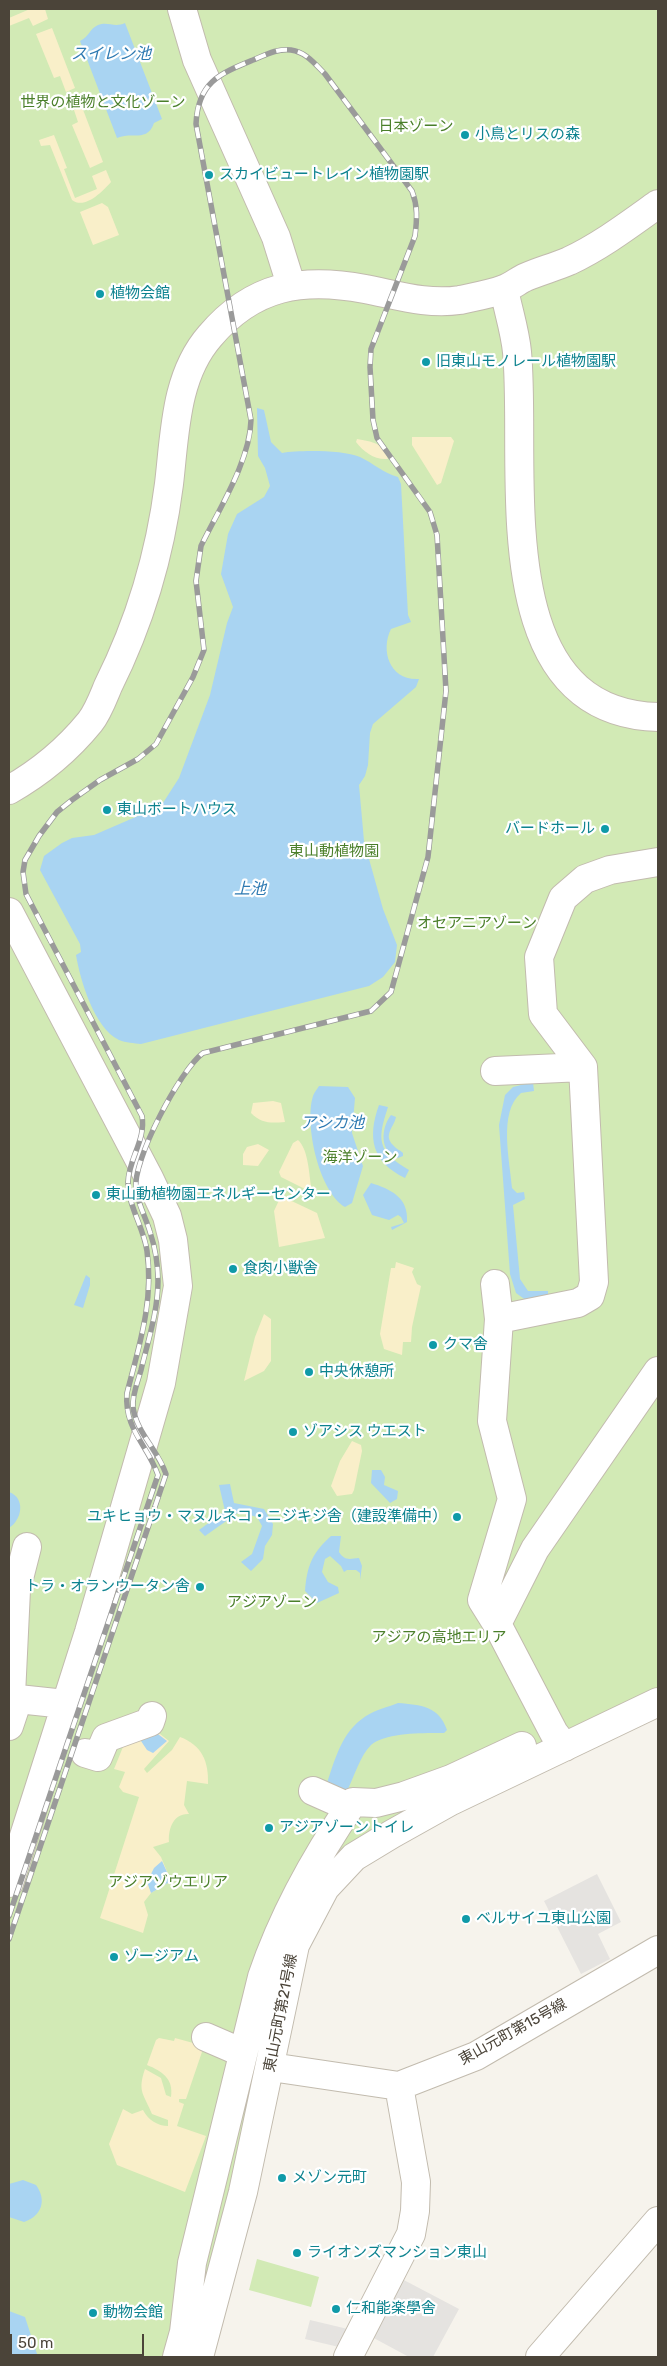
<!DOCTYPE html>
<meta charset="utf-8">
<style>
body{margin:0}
#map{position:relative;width:667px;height:2366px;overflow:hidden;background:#f6f3ec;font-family:Rubik,sans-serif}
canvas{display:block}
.frame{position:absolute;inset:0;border:10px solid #4b4439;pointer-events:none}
.scale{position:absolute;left:10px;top:2334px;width:134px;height:22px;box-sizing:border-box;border:2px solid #4b4439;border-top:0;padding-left:6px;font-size:15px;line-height:18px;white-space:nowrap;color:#4b4439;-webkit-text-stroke:4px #fff;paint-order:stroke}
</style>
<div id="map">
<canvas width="667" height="2366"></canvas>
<div class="frame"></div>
<div class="scale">50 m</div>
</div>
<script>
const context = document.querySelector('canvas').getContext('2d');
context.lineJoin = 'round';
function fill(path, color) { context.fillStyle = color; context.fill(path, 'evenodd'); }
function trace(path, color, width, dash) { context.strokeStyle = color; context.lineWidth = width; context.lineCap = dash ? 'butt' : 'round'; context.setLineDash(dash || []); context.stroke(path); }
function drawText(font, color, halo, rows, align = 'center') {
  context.font = font + ' Rubik,"Noto Sans JP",sans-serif'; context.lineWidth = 4.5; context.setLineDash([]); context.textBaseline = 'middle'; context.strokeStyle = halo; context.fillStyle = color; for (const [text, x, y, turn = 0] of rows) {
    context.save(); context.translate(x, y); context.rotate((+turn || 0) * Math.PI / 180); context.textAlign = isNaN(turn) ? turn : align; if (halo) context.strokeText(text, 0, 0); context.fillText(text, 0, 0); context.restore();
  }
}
fill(new Path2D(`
 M9,9H658V1696L324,1875L187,2357H9Z
 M257,2259L319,2277L311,2307L249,2290Z`), '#d2eab5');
fill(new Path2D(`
 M30,9H45L48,19L33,26L29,18L9,26V18Z
 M52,28L75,88L66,92L60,76L54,78L36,34Z
 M82,107L103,162L90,168L72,125L78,122L74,110Z
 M54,135L67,168L64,169L75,198L97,189L92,176L106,170L111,182C103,191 85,210 72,200L50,145L41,146L39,140Z
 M102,203L108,207L119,235L93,245L80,212Z
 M412,437H451L454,441L441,483L437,485L412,445Z
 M357,439C372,442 383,442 388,459C374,460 364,452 356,442Z
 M273,1101L281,1103L285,1122C271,1123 262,1124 251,1113L253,1103Z
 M298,1140C308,1149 309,1172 311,1186L307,1190L281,1177L279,1172L293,1143Z
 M258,1144L269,1150L258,1166L243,1165V1154L247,1147Z
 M281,1196L317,1213L325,1238L279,1247L274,1211Z
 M396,1262L414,1268L412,1272L417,1284L421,1286L412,1327L411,1342H403L402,1355L384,1349L380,1334L391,1268H395Z
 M264,1314L271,1319V1361L264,1371L244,1381L255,1337Z
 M352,1441L361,1445L362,1451L354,1490L352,1494L337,1496L331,1486L340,1461Z
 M155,1730L169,1741L144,1769L147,1773L172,1750L180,1737C202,1745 209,1762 208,1784L187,1781L184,1805L189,1814C174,1813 168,1828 169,1842L153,1847L161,1857L171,1881L151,1893L144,1902L148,1915L143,1933L100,1918L139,1797L123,1792L119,1787L125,1772L114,1769L125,1742Z
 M159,2038L174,2041L175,2038L204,2046L186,2099H179V2102L184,2104L177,2126L206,2136L185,2192L117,2165L109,2144L123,2109L132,2114L143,2110C148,2120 158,2126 168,2126V2120L152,2114C144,2094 137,2092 145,2069L161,2078L166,2095L171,2097C174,2079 162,2071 147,2065L156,2040Z`), '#f9efc9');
fill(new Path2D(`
 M597,1874L621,1922L598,1934L610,1959L581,1974L544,1901Z
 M400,2278L459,2309L433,2357H409L370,2336Z
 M310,2320L352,2330L343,2348L305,2339Z`), '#e5e3e0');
fill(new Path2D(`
 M125,23L162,119L154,123C147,143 132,131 117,138L80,41C90,36 89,29 98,25C108,21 114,28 125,23Z
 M257,408L264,410L271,442L282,453C300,450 343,450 360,457C373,463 383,473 398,477L401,484L408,615L411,622L391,629C380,651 390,681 419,679L416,687L373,724L370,733L368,765L365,776L359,785L364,841L383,909L397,945L395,962L383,977L369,986L141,1044C134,1043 126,1043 119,1040C94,1028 80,979 76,955L81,952L80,944L40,870L44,856L62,843L72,838L94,835L161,806L179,778L210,695L227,623L233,607L221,574L228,534L237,514L264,497L270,486L265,468L258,456Z
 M533,1082L534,1091L521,1093C498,1112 510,1161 512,1188L517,1193L524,1192L525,1199L513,1205L520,1279L528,1291H548V1300L527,1301L516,1293L510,1274L499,1125L505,1095L513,1087Z
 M319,1086L348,1087L355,1098L352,1133L363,1166L352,1203L345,1207C319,1192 304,1124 313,1096C314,1093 317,1089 319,1086Z
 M379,1105L388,1107C377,1140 377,1151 409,1170L405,1178C372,1162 367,1138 379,1105Z
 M391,1115L396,1117C394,1127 383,1135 393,1145C396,1149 400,1150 403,1153V1156L398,1158C379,1152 381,1128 391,1115Z
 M371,1183C390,1189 409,1197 407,1222L392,1230L391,1227L404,1223L401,1217L398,1215L389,1220L372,1215L363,1195Z
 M86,1275L90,1278V1285L83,1308L74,1305Z
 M372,1470H381L385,1477L384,1485L398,1491L397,1499L390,1503L371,1483Z
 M230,1484L234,1503L264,1509L273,1524L272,1535L265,1546L263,1559L251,1571L241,1562L252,1554L262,1526L257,1517L239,1512L205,1536L199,1530L225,1511L219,1485Z
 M9,1492C26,1498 22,1520 9,1528Z
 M331,1536H341L339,1552C345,1561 349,1559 359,1558L362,1566L360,1580V1573L356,1570H347L344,1572L341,1566L330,1556L325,1559L322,1572L328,1582L338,1587L339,1593L317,1603L305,1591C307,1566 312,1553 331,1536Z
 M398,1703C421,1705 439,1706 447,1730L444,1733C426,1733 386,1732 371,1745C360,1756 354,1777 347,1791L326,1786C335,1760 341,1732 366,1716C375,1710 388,1707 398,1703Z
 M154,1731L167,1741L153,1753L147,1750L139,1738Z
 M162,1861L171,1881L151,1893L147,1882L154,1868Z
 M23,2180L36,2185C47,2200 42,2216 24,2222L9,2217V2184Z
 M9,2311L25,2317L38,2357H9Z`), '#a9d4f2');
const minor = new Path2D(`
 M182,9L197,60L276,237L291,285
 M504,289C508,310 515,331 517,352C528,466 484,712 658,717
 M9,790C39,773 68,749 90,722C98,712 103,698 108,686C140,622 160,555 169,484C175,433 175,376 210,336C253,285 303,277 365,289C397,295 427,305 460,300C474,297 491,294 504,289C512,286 519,280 526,277C540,271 555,267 569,261C601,246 630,224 658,204
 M9,912L149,1178L167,1216L173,1240L178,1286L161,1383L89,1632L9,1883
 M495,1071L583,1067
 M495,1284L499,1319L492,1421L512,1499L482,1600L497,1624
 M499,1319L578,1303L590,1296L594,1282L583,1067L543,1014L539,957L563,898L585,879L610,870L658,862
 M27,1547L16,1590L11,1695L18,1699L65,1704
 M9,1726L18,1699
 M565,1747L554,1733L497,1624L535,1549L658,1371
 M85,1753L98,1757L106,1738L150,1722L152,1716
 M313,1791L349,1807
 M206,2037L243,2053
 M271,2067L399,2086L476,2056L658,1950
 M177,2357L184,2332L192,2263L262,1977C283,1915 316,1856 353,1802L376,1803L404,1796L451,1779L522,1746
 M199,2357L243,2192L295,1945L325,1888L354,1857L392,1834L451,1801L658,1702
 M348,2357L411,2234L415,2211L416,2182L399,2086
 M540,2357L658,2221`);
trace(minor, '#c2bbae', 30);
trace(minor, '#fff', 28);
const rail = new Path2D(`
 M9,1916L158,1475C147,1444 124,1429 127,1393C139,1346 154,1301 147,1251C144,1228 128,1206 128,1182C129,1158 146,1140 142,1116L26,894L23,872L25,860L39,836L57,812L72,800L100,780L138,759L156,744L193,677L204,650L196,581L201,546C219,509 250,461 251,420L196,124C198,82 219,74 253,60C265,55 278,48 291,50C306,52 315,64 325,74L412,191C418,207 417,219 415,236L371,349L370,367L373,420L377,438L430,512L437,535L446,691L428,857L391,992L371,1011L203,1053C180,1070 132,1161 136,1189C138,1204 146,1218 150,1232C155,1247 158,1265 158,1281C158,1311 148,1341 141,1370C138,1381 132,1395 133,1407C136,1432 158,1450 166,1474L9,1939`);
trace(rail, '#9a9a9a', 5.5);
trace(rail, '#fff', 4, [11]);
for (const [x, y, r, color] of [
 [465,135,5,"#0f9aa8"],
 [209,175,5,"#0f9aa8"],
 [100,294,5,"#0f9aa8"],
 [426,362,5,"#0f9aa8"],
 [107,810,5,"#0f9aa8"],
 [605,829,5,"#0f9aa8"],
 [96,1195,5,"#0f9aa8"],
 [233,1269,5,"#0f9aa8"],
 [433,1345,5,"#0f9aa8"],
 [309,1372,5,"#0f9aa8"],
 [293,1432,5,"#0f9aa8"],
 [457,1517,5,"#0f9aa8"],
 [200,1587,5,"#0f9aa8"],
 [269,1828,5,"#0f9aa8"],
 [466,1919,5,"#0f9aa8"],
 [114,1957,5,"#0f9aa8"],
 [282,2178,5,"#0f9aa8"],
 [297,2253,5,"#0f9aa8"],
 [336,2309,5,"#0f9aa8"],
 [93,2313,5,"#0f9aa8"]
]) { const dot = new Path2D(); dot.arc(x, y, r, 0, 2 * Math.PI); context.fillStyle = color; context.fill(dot); trace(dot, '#fff', 2); }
drawText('15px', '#4a7f2a', '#fff', [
 ["世界の植物と文化ゾーン",103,103],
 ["日本ゾーン",416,127],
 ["東山動植物園",334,852],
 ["オセアニアゾーン",477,924],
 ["海洋ゾーン",360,1158],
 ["アジアゾーン",272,1603],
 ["アジアの高地エリア",439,1638],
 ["アジアゾウエリア",168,1883]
]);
drawText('15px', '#0d838f', '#fff', [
 ["小鳥とリスの森",475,135],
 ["スカイビュートレイン植物園駅",219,175],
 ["植物会館",110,294],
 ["旧東山モノレール植物園駅",436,362],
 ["東山ボートハウス",117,810],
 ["バードホール",595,829,"right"],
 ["東山動植物園エネルギーセンター",106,1195],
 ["食肉小獣舎",243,1269],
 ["クマ舎",443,1345],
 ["中央休憩所",319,1372],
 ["ゾアシス ウエスト",303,1432],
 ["ユキヒョウ・マヌルネコ・ニジキジ舎（建設準備中）",447,1517,"right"],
 ["トラ・オランウータン舎",190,1587,"right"],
 ["アジアゾーントイレ",279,1828],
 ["ベルサイユ東山公園",476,1919],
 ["ゾージアム",124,1957],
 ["メゾン元町",292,2178],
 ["ライオンズマンション東山",307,2253],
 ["仁和能楽學舎",346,2309],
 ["動物会館",103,2313]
], 'left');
drawText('15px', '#4b4439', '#fff', [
 ["東山元町第21号線",281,2013,-79],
 ["東山元町第15号線",513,2032,-29]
]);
drawText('italic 16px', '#2e7ab2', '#fff', [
 ["スイレン池",111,54],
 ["上池",250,889],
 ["アシカ池",332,1123]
]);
</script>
